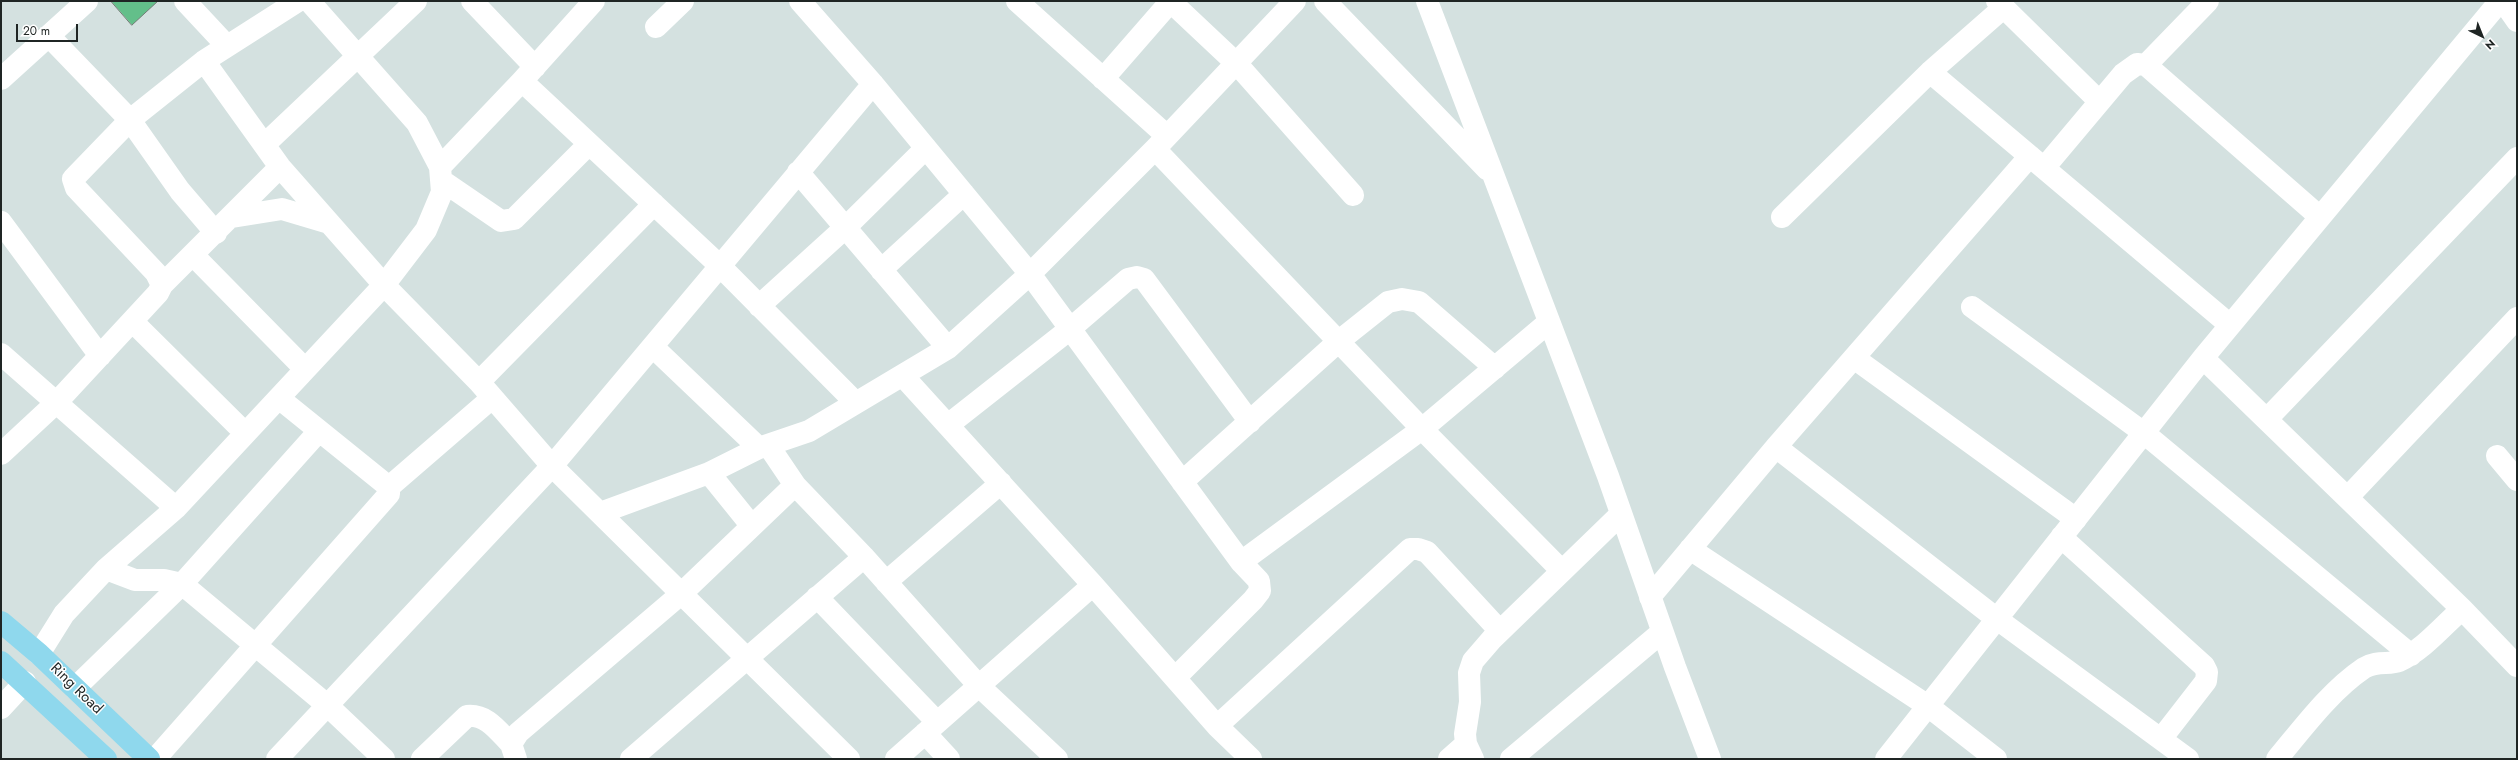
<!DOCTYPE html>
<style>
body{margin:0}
#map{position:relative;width:2518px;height:760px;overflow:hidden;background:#d4e1e0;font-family:Jost,sans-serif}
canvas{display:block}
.frame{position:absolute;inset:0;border:2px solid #1f2524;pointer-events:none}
.north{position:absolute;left:2462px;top:16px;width:40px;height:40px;-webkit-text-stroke:3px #fff;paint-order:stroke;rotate:137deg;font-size:11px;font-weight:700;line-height:16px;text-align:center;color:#1f2524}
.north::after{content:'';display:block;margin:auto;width:14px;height:18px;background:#1f2524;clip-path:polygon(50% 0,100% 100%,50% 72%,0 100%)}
.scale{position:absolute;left:16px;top:24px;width:62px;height:18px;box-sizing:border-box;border:2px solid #1f2524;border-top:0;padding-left:5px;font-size:12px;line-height:14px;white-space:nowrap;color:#1f2524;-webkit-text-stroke:3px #fff;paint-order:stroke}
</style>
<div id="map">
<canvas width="2518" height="760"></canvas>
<div class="frame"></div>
<div class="north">N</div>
<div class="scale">20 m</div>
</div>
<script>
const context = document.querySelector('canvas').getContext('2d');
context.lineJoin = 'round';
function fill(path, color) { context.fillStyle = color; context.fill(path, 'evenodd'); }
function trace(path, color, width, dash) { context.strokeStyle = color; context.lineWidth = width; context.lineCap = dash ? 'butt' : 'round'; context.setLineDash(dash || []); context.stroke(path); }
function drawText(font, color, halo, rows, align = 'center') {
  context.font = font + ' Jost,sans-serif'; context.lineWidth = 3; context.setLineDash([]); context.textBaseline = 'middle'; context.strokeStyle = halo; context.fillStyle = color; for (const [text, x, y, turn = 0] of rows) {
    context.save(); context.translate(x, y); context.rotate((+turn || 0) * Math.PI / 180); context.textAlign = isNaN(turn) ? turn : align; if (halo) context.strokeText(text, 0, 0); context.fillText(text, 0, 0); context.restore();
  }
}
const building = new Path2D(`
 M111,1H158L132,25Z`);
fill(building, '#63bf8a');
trace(building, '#727c75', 1);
trace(new Path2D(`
 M185,1L227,46
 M472,1L535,67
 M800,1L873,84L1030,274L1241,562L1259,581L1260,591L1253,600L1175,678
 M1017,1L1167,136
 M1170,1L1237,64L1353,195
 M1325,1L1487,169
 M1427,1L1608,476L1675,667L1710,759
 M1997,1L2099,101
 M2503,1L2517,21
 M656,27L683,1
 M49,36L130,120L180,191L216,233
 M204,61L280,167L384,285L479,382L552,466L849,759
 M2146,65L2208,1
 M1930,72L2230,325
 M1,79L87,1
 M1103,79L1171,1
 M522,81L719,265L855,402
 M264,145L416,1
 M1155,149L1422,429L1562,571
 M440,167L522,81L594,1
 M2044,168L2123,74L2137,64L2146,65L2320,217
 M798,172L948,348
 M441,180L501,221L514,219L589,144
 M232,217L282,209L329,223
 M1782,217L1930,72L2003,8
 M1,222L100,356
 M193,255L305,369
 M881,270L964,194
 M162,285L280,167
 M759,306L846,227L926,148
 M1972,307L2144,433L2411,655
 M132,321L245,433
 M653,347L759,448
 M1,354L176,508
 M1854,358L2076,519
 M2203,358L2462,609L2517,666
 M903,376L1093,585L1217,726L1251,759
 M479,382L654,204
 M2267,419L2517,158
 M948,425L1070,329L1128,279L1137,277L1144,279L1250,422
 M768,445L795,485L864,557L979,686L1057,759
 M1776,447L1997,619L2188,759
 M1,454L57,402L158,293L162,285L156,273L76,188L73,179L130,120L204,61L298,1
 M2497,456L2517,480
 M709,473L751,525
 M1182,482L1339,341L1388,302L1402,299L1419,302L1495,368
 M389,487L492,398
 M2348,497L2517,318
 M600,513L709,473L759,448L809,431L948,348L1030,274L1155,149L1295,1
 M2061,537L2204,666L2207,672L2206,681L2161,739
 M1690,549L1928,706L1996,759
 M1241,562L1422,429L1549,322
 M106,569L135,580H164L182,584L327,705L384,759
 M886,582L1001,483
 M817,597L937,722
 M1650,597L1776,447L2030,156
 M39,654L64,614L106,569L176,508L384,285L426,230L442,192L440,167L417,123L309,1
 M75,688L182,584L319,431
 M1,708L25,682
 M1217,726L1410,549H1418L1427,552L1500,631
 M925,733L949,759
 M155,759L389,494V487L280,399
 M277,759L552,466L873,84
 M422,759L467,716C487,714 498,731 511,744
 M516,759L511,744L518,733L681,594L795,485
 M631,759L864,557
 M896,759L1093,585
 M1449,759L1466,744
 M1473,759L1466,744L1465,734L1470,702L1469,673L1473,661L1492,639L1621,514
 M1511,759L1662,632
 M1886,759L2203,358L2500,1
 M2277,759C2303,728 2330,691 2364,668C2377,660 2389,665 2399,661C2423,650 2443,626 2462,609`), '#fff', 22);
trace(new Path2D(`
 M1,622L39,654L149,759
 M1,662L106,759`), '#8fd8ed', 22);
drawText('15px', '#1f2524', '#fff', [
 ["Ring Road",76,689,44]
]);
</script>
